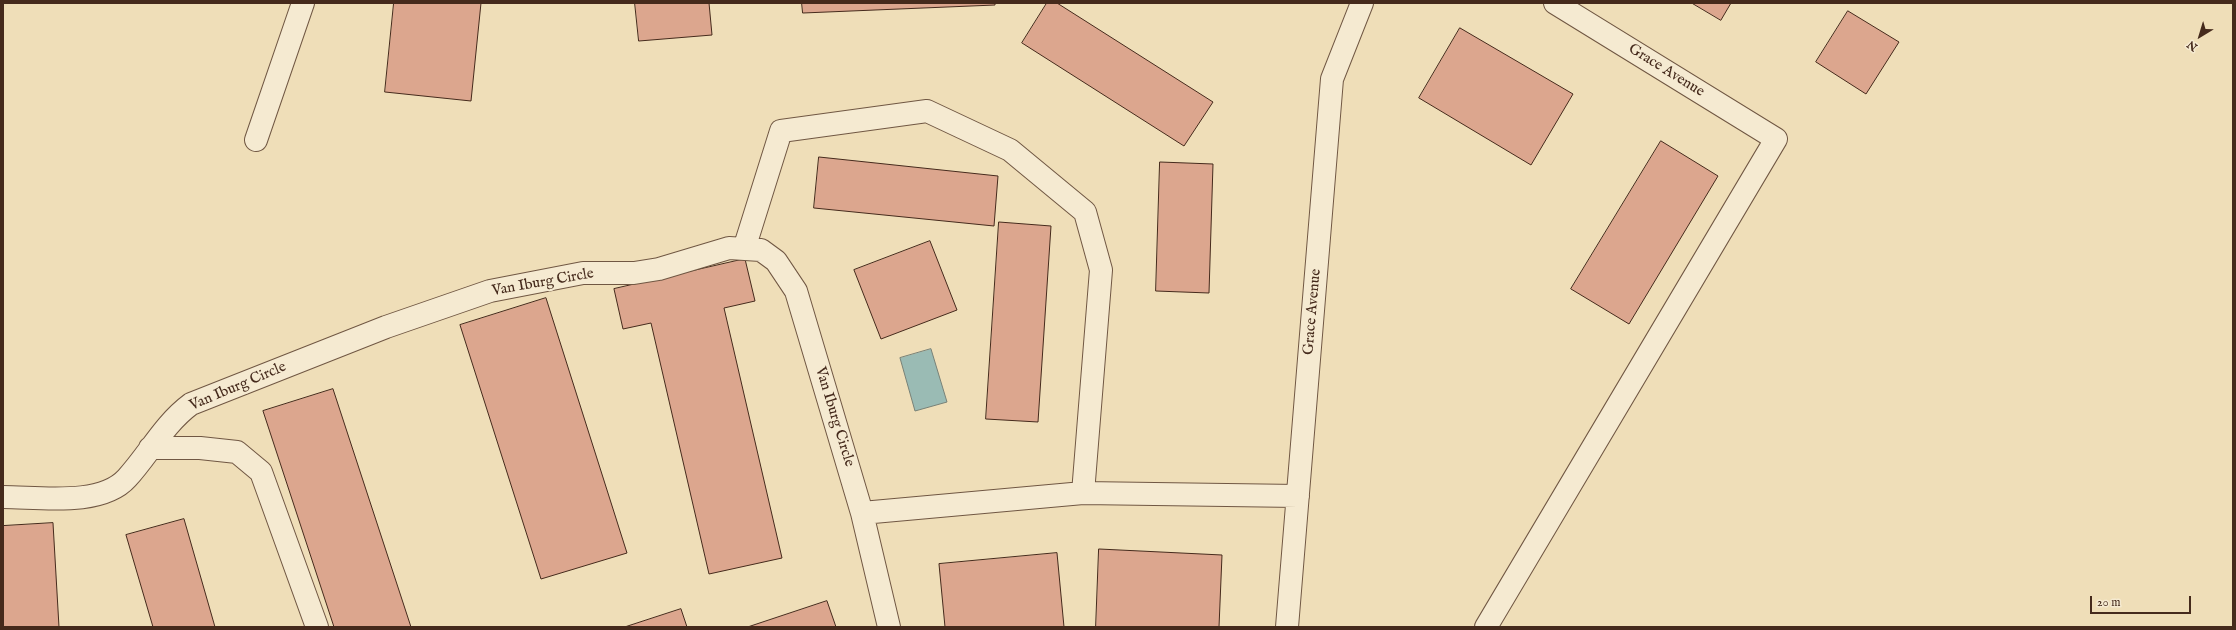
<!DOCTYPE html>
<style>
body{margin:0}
#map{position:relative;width:2236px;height:630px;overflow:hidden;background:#efdeb8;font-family:"IM FELL English",serif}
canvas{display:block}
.frame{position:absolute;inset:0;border:4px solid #452a1c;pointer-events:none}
.north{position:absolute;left:2180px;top:16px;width:40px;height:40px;-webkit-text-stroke:3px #f5ead1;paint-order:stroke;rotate:218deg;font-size:11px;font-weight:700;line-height:16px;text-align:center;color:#452a1c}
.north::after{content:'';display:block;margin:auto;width:14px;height:18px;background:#452a1c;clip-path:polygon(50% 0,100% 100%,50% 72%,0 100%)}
.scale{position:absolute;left:2090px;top:596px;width:101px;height:18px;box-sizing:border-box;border:2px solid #452a1c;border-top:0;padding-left:5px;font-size:12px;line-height:14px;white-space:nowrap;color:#452a1c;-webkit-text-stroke:3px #f5ead1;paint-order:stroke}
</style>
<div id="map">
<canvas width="2236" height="630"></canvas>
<div class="frame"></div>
<div class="north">N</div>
<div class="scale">20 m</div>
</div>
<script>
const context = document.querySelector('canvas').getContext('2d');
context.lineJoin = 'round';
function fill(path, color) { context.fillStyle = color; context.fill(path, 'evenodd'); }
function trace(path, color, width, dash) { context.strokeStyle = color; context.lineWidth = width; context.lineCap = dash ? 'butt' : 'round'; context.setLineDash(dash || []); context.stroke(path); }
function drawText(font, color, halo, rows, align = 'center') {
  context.font = font + ' "IM FELL English",serif'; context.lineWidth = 4; context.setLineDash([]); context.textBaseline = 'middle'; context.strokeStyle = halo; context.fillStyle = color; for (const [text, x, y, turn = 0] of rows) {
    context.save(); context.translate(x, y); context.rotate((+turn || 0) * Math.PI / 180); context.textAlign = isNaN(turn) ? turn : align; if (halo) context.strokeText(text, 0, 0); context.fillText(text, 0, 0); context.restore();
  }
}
const water = new Path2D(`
 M931,349L947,402L915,411L900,358Z`);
fill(water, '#9abbb4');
trace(water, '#788177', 1);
const building = new Path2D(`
 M394,3H481L471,101L385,92Z
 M635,3H709L712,35L639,41Z
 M802,3H995V5L803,13Z
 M1047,3H1057L1213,102L1184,146L1022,43Z
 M1692,3H1731L1721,20Z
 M1848,11L1899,42L1866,94L1816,62Z
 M1460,28L1573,94L1531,165L1419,98Z
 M1661,141L1718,176L1629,324L1571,289Z
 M819,157L998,176L994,226L814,208Z
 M1160,162L1213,164L1209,293L1156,291Z
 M999,222L1051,226L1038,422L986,419Z
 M930,241L957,310L881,339L854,270Z
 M745,259L755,301L724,308L782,558L709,574L651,323L623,329L614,289Z
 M546,298L627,553L541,579L460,325Z
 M333,389L411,627H334L263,411Z
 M184,519L215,627H153L126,535Z
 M53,523L59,627H3V526Z
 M1099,549L1222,555L1219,627H1096Z
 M1057,553L1064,627H945L939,564Z
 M827,601L836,627H748Z
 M681,609L687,627H625Z`);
fill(building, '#dca68e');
trace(building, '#452a1c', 1);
const minor = new Path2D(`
 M256,140L303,3
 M744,249L781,131L927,111L1010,150L1085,212L1101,270L1083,493
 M150,448H200L237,452L261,472L317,627
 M3,497C39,497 101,507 127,478C149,454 164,424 191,404L386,327L490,291L583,273H634L659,269L729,248L761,250L776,261L796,291L862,513L889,627
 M862,513L1083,493L1298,496
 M1287,627L1332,79L1362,3
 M1486,627L1776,139L1555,3`);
trace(minor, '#705743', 24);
trace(minor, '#f5ead1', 22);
drawText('15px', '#452a1c', '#f5ead1', [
 ["Grace Avenue",1666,71,32],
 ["Van Iburg Circle",543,283,-10],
 ["Grace Avenue",1313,312,-85],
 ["Van Iburg Circle",238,387,-23],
 ["Van Iburg Circle",834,417,73]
]);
</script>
